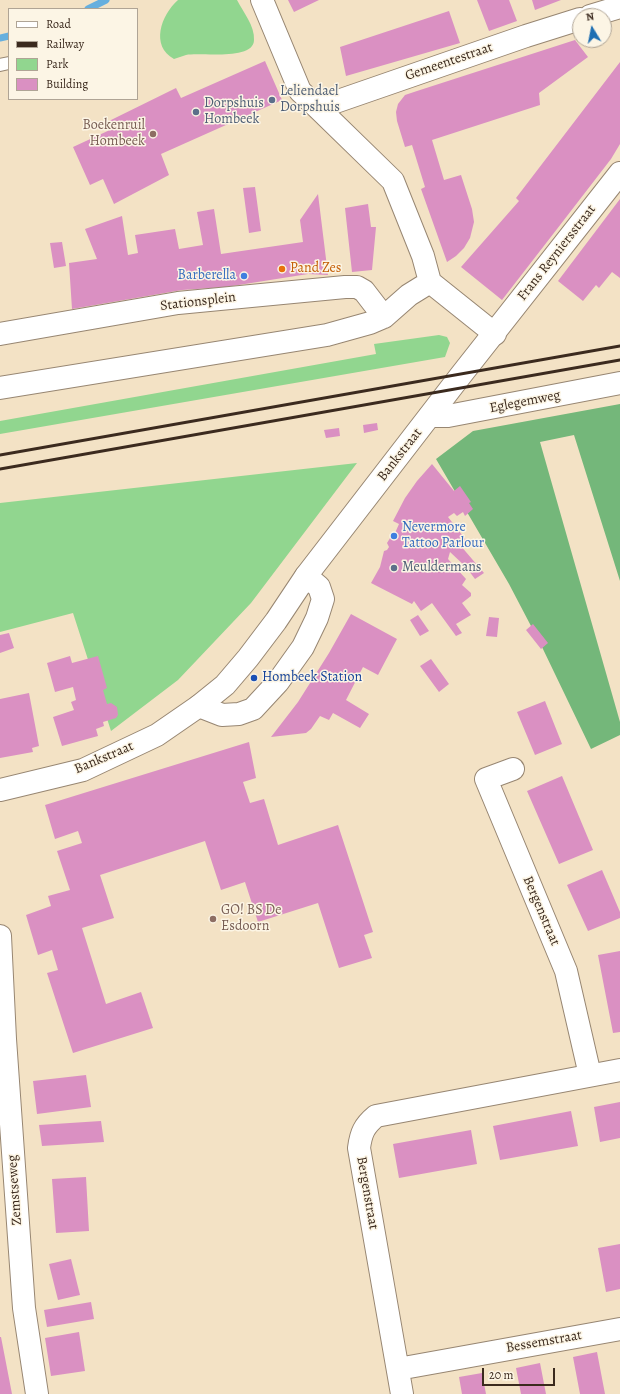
<!DOCTYPE html>
<style>
body{margin:0}
#map{position:relative;width:620px;height:1394px;overflow:hidden;background:#f3e2c5;font-family:Alegreya,serif}
canvas{display:block}
.legend{position:absolute;left:8px;top:8px;width:130px;height:92px;box-sizing:border-box;background:#fcf5e5;border:1px solid #afa495;margin:0;padding:5px 7px;list-style:none;font-size:12px;color:#3b2a1e}
.legend li{display:flex;align-items:center;gap:8px;height:20px}
.legend b{width:20px;border:1px solid #afa495}
.north{position:absolute;left:572px;top:8px;width:40px;height:40px;box-sizing:border-box;background:#fcf5e5;border:1px solid #afa495;border-radius:50%;rotate:350deg;font-size:11px;font-weight:700;line-height:16px;text-align:center;color:#3b2a1e}
.north::after{content:'';display:block;margin:auto;width:14px;height:18px;background:#1f6fb2;clip-path:polygon(50% 0,100% 100%,50% 72%,0 100%)}
.scale{position:absolute;left:482px;top:1368px;width:73px;height:18px;box-sizing:border-box;border:2px solid #3b2a1e;border-top:0;padding-left:5px;font-size:12px;line-height:14px;white-space:nowrap;color:#3b2a1e;-webkit-text-stroke:3px #fcf5e5;paint-order:stroke}
</style>
<div id="map">
<canvas width="620" height="1394"></canvas>
<ul class="legend">
<li><b style="height:5px;background:#fff"></b>Road</li>
<li><b style="height:5px;background:#3b2a1e"></b>Railway</li>
<li><b style="height:11px;background:#91d68f"></b>Park</li>
<li><b style="height:11px;background:#da90c2"></b>Building</li>
</ul>
<div class="north">N</div>
<div class="scale">20 m</div>
</div>
<script>
const context = document.querySelector('canvas').getContext('2d');
context.lineJoin = 'round';
function fill(path, color) { context.fillStyle = color; context.fill(path, 'evenodd'); }
function trace(path, color, width, dash) { context.strokeStyle = color; context.lineWidth = width; context.lineCap = dash ? 'butt' : 'round'; context.setLineDash(dash || []); context.stroke(path); }
function drawText(font, color, halo, rows, align = 'center') {
  context.font = font + ' Alegreya,serif'; context.lineWidth = 3; context.setLineDash([]); context.textBaseline = 'middle'; context.strokeStyle = halo; context.fillStyle = color; for (const [text, x, y, turn = 0] of rows) {
    context.save(); context.translate(x, y); context.rotate((+turn || 0) * Math.PI / 180); context.textAlign = isNaN(turn) ? turn : align; if (halo) context.strokeText(text, 0, 0); context.fillText(text, 0, 0); context.restore();
  }
}
fill(new Path2D(`
 M178,0H237C243,12 255,26 254,40C254,61 200,52 186,55C182,56 178,58 174,59C150,46 161,15 178,0Z
 M439,335L447,337L450,343L445,357L0,434V421L376,354L374,344Z
 M357,463L251,603L178,680L111,731L73,613L0,632V503Z`), '#91d68f');
fill(new Path2D(`
 M620,404V581L574,435L540,442L620,722V735L591,749L542,647L509,584L436,459L473,431Z`), '#74b77a');
trace(new Path2D(`
 M88,9L106,0
 M0,38L9,36`), '#66afde', 7);
fill(new Path2D(`
 M288,0H319L294,12Z
 M477,0H509L517,21L489,31Z
 M532,0H561L535,10Z
 M449,11L460,43L346,76L340,47Z
 M575,40L588,57L539,93L540,105L432,140L444,180L461,175L472,209L474,222L470,238L464,248L456,256L447,262L421,189L425,187L412,145L405,147L397,121L396,112L398,104L405,95L417,91Z
 M265,61L282,100L161,154L169,175L114,204L103,179L90,185L73,147L112,129L109,121L176,88L181,98Z
 M620,62V144L611,159L557,229L502,300L461,267L519,201L516,198Z
 M255,187L261,231L249,233L243,188Z
 M318,194L328,275L308,274L226,287L182,290L72,309L69,263L97,259L85,229L122,216L128,255L138,253L135,235L175,229L179,249L203,245L197,212L214,209L221,254L303,242L300,220Z
 M620,199V278L612,272L599,288L596,285L583,301L558,281Z
 M368,204L371,227H376L372,270L352,272L345,208Z
 M62,242L66,266L54,268L50,243Z
 M377,423L378,430L364,433L363,425Z
 M339,428L340,436L326,438L324,430Z
 M432,464L454,491L460,486L471,502L469,503L473,509L465,516L463,512L457,516L454,513L448,517L466,540L460,545L484,573L475,579L466,567L450,552L448,559L466,579L462,585L471,593V596L462,603L471,615L456,624L462,633L456,636L432,603L421,611L414,601L412,604L371,583L380,567L384,551L387,550L389,547L387,543L392,535L395,533L399,524L393,521L405,498L417,481Z
 M351,614L397,639L378,675L363,667L346,700L369,714L360,728L333,713L329,720L320,716L311,729L306,733L271,737L298,702L329,653Z
 M418,615L429,631L420,636L410,620Z
 M489,617L499,618L497,637L486,636Z
 M533,624L548,643L541,649L526,630Z
 M9,633L14,648L0,653V635Z
 M70,656L72,663L98,656L107,688L103,690L107,704L111,703L117,707L118,715L116,718L103,722L104,726L96,729L98,736L62,746L53,717L74,710L71,702L76,700L73,687L55,692L47,663Z
 M431,659L449,684L439,692L420,666Z
 M29,693L39,746L32,748L33,752L0,758V699Z
 M545,701L562,744L535,755L517,712Z
 M249,742L256,778L243,782L250,803L264,799L278,845L338,825L373,932L364,935L372,958L339,968L318,903L258,922L245,882L221,890L205,841L100,875L114,918L82,928L106,1004L141,992L153,1028L73,1053L47,973L58,970L52,950L38,955L26,915L51,906L48,896L70,890L57,851L82,843L78,831L55,839L45,805Z
 M562,776L593,850L559,864L527,791Z
 M602,870L620,912V918L588,931L567,885Z
 M620,951V1032L613,1033L598,955Z
 M86,1075L91,1107L37,1114L33,1081Z
 M620,1102V1138L600,1142L594,1107Z
 M571,1111L578,1146L500,1160L493,1126Z
 M101,1121L104,1142L42,1146L39,1125Z
 M471,1130L477,1164L399,1178L393,1144Z
 M86,1177L89,1231L56,1233L52,1179Z
 M620,1244V1289L606,1292L598,1248Z
 M71,1259L80,1295L58,1300L49,1264Z
 M91,1302L94,1319L47,1327L44,1310Z
 M79,1332L85,1371L51,1376L45,1338Z
 M0,1337H1L12,1394H0Z
 M597,1352L605,1394H580L573,1357Z
 M540,1363L546,1394H521L516,1368Z
 M482,1373L486,1394H462L459,1377Z`), '#da90c2');
const lane = new Path2D(`
 M0,65L9,63`);
const street = new Path2D(`
 M262,0L300,91L318,108L393,181L423,256L430,282
 M590,16L620,7
 M318,108L526,36L580,19
 M430,282L495,334
 M0,334L178,303L345,287H357L364,291L384,317
 M0,388L327,335L370,323L384,317L409,295L430,282
 M430,416H448L620,383
 M199,706L222,715L239,714L253,709L278,682L303,647L317,618L323,599L319,587L306,576
 M513,769L486,779L566,971L590,1075
 M398,1369L620,1329
 M402,1394L359,1148C361,1133 364,1126 376,1116L620,1070`);
const secondary = new Path2D(`
 M0,790L83,770L157,735L199,706L225,685L248,658L276,621L306,576L461,375L620,173
 M0,936L5,1039L24,1308L37,1394`);
trace(lane, '#978672', 14);
trace(street, '#978672', 24);
trace(secondary, '#978672', 24);
trace(lane, '#fff', 12);
trace(street, '#fff', 22);
trace(secondary, '#fff', 22);
trace(new Path2D(`
 M0,455L620,346
 M0,469L620,360`), '#3b2a1e', 3);
for (const [x, y, r, color] of [
 [272,100,4,"#5c6f8a"],
 [196,112,4,"#5c6f8a"],
 [153,134,4,"#8d6e63"],
 [282,269,4,"#e8710a"],
 [244,276,4,"#3f7fe0"],
 [394,536,4,"#3f7fe0"],
 [394,568,4,"#5c6f8a"],
 [254,678,4,"#1a4fb4"],
 [213,919,4,"#8d6e63"]
]) { const dot = new Path2D(); dot.arc(x, y, r, 0, 2 * Math.PI); context.fillStyle = color; context.fill(dot); trace(dot, '#fcf5e5', 1.5); }
drawText('14px', '#3b2a1e', '#fcf5e5', [
 ["Gemeentestraat",449,62,-19],
 ["Frans Reyniersstraat",557,253,-52],
 ["Stationsplein",198,302,-7],
 ["Eglegemweg",525,402,-11],
 ["Bankstraat",400,455,-52],
 ["Bankstraat",104,758,-23],
 ["Bergenstraat",541,911,67],
 ["Zemstseweg",15,1190,-94],
 ["Bergenstraat",367,1193,80],
 ["Bessemstraat",544,1342,-10]
]);
drawText('14px', '#4e5e75', '#fcf5e5', [
 ["Leliendael",280,92],
 ["Dorpshuis",280,108],
 ["Dorpshuis",204,104],
 ["Hombeek",204,120],
 ["Meuldermans",402,568]
], 'left');
drawText('14px', '#785e54', '#fcf5e5', [
 ["Boekenruil",145,126],
 ["Hombeek",145,142],
 ["GO! BS De",221,911,"left"],
 ["Esdoorn",221,927,"left"]
], 'right');
drawText('14px', '#c56008', '#fcf5e5', [
 ["Pand Zes",290,269]
], 'left');
drawText('14px', '#366cbe', '#fcf5e5', [
 ["Barberella",236,276],
 ["Nevermore",402,528,"left"],
 ["Tattoo Parlour",402,544,"left"]
], 'right');
drawText('14px', '#164399', '#fcf5e5', [
 ["Hombeek Station",262,678]
], 'left');
</script>
